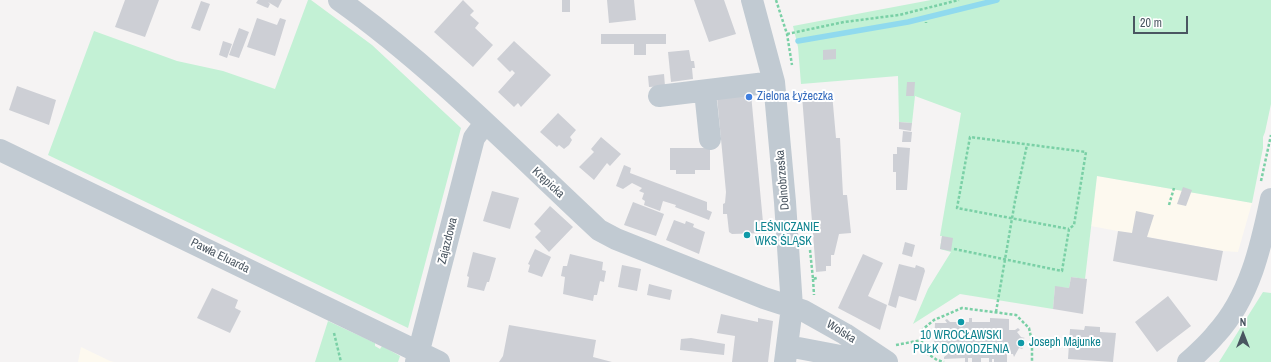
<!DOCTYPE html>
<meta charset="utf-8">
<style>
body{margin:0}
#map{position:relative;width:1271px;height:362px;overflow:hidden;background:#f5f3f3;font-family:"Archivo Narrow",sans-serif}
canvas{display:block}
.north{position:absolute;left:1223px;top:314px;width:40px;height:40px;-webkit-text-stroke:3px #fff;paint-order:stroke;rotate:0deg;font-size:11px;font-weight:700;line-height:16px;text-align:center;color:#4a5661}
.north::after{content:'';display:block;margin:auto;width:14px;height:18px;background:#4a5661;clip-path:polygon(50% 0,100% 100%,50% 72%,0 100%)}
.scale{position:absolute;left:1133px;top:16px;width:55px;height:18px;box-sizing:border-box;border:2px solid #4a5661;border-top:0;padding-left:5px;font-size:12px;line-height:14px;white-space:nowrap;color:#4a5661;-webkit-text-stroke:3px #fff;paint-order:stroke}
</style>
<div id="map">
<canvas width="1271" height="362"></canvas>
<div class="north">N</div>
<div class="scale">20 m</div>
</div>
<script>
const context = document.querySelector('canvas').getContext('2d');
context.lineJoin = 'round';
function fill(path, color) { context.fillStyle = color; context.fill(path, 'evenodd'); }
function trace(path, color, width, dash) { context.strokeStyle = color; context.lineWidth = width; context.lineCap = dash ? 'butt' : 'round'; context.setLineDash(dash || []); context.stroke(path); }
function drawText(font, color, halo, rows, align = 'center') {
  context.font = font + ' "Archivo Narrow",sans-serif'; context.lineWidth = 4; context.setLineDash([]); context.textBaseline = 'middle'; context.strokeStyle = halo; context.fillStyle = color; for (const [text, x, y, turn = 0] of rows) {
    context.save(); context.translate(x, y); context.rotate((+turn || 0) * Math.PI / 180); context.textAlign = isNaN(turn) ? turn : align; if (halo) context.strokeText(text, 0, 0); context.fillText(text, 0, 0); context.restore();
  }
}
fill(new Path2D(`
 M1097,176L1252,203L1238,252L1223,251L1091,226Z
 M81,347L110,361L114,362H78Z`), '#fdf9ef');
fill(new Path2D(`
 M308,0H311L372,45L461,128L408,328L48,155L94,31L177,61L223,71L275,89Z
 M931,0H1271V104L1265,132L1263,137V148L1252,203L1097,176L1085,279L1071,277L1069,288L1055,287L1053,309L960,294L913,324L928,289L951,252L940,249L942,236H940L961,113L915,96L912,123L899,122L898,76L801,84L798,47L793,26Z
 M1263,292L1271,293V362H1219Z
 M328,321L375,343V346L380,349L382,346L400,356L398,362H315Z`), '#c3f1d5');
trace(new Path2D(`
 M798,41L908,22L997,0`), '#90daee', 5.5);
fill(new Path2D(`
 M125,0H159L145,37L115,27Z
 M258,0H282L278,8L268,2L270,4L268,8L265,7L256,3Z
 M463,0L474,11L470,15L479,23L475,28L493,45L473,67L434,32Z
 M562,0H570V12H562Z
 M607,0H634L636,20L609,23Z
 M694,0H724L736,34L709,42Z
 M201,1L210,4L200,31L191,28Z
 M257,18L277,25L280,18L286,20L275,56L247,47Z
 M239,28L249,32L239,58L229,55Z
 M601,34H666V44H646V55H634V44H601Z
 M223,41L232,44L227,58L219,55Z
 M514,41L551,75L521,107L518,103L514,107L498,92L515,73L512,70L510,72L497,59Z
 M836,49V59L823,60V50Z
 M689,50L691,61H694L695,68H692L693,79L671,82L668,52Z
 M664,74L665,86L649,87L648,76Z
 M907,82H915L914,96H906Z
 M17,86L56,100L49,125L9,110Z
 M832,93L836,138H840L843,195H847L851,233L839,234L834,255H831V266H826V271L816,272L802,96Z
 M751,94L764,233L732,234L729,232L727,214H723V204L725,203L726,192L717,97Z
 M558,113L576,130L570,137L572,140L569,145L564,149L559,145L557,147L540,132Z
 M899,122L912,123L911,131L899,129Z
 M903,131L912,132L911,142H902Z
 M601,137L621,154L610,166L607,163L594,180L579,167L594,152L591,149Z
 M897,147L910,148L907,190H896V172H893V154H897Z
 M670,148H710V170H695V174H676V170H670Z
 M624,165L631,168L630,173L707,202V210L712,212L709,220L675,207L676,205L663,201L660,211L644,205L645,201L642,199L644,193L639,191L642,188L632,183L623,189L616,186Z
 M1183,187L1192,190L1186,206L1177,204Z
 M492,191L519,198L510,229L483,221Z
 M633,202L664,214L656,236L624,225Z
 M550,206L573,227L549,252L535,237L541,231L534,224Z
 M1136,211L1154,215L1147,237L1223,251L1217,281L1113,261L1118,231L1132,233Z
 M674,220L685,224L686,221L694,224L693,227L705,232L699,254L666,240Z
 M942,236L953,238L951,251L940,249Z
 M905,242L915,245L912,257L902,254Z
 M535,249L551,257L542,277L528,272L530,265L528,264Z
 M473,252L496,258L489,282H487L484,291L467,287L469,277L467,276Z
 M570,254L603,262L602,270L606,271L604,282L600,281L597,295H594L593,301L563,294L565,277L561,276L563,266H567Z
 M863,254L883,263L868,296L887,305L880,330L838,308Z
 M899,264L915,268L916,265L924,268L925,271L916,301L899,296L896,308L888,305Z
 M622,265L641,269L637,291L618,287Z
 M1071,277L1087,279L1083,314L1053,309L1055,286L1069,288Z
 M649,284L672,290L670,300L647,295Z
 M212,288L238,300L235,308L241,311L230,333L197,318Z
 M1168,296L1191,326L1157,352L1135,322Z
 M721,314L758,322V318L773,321L768,362H732L735,336L717,333Z
 M969,318H972V322H990V318L1009,319V330H1015L1018,328L1020,330L1017,332L1021,337L1025,338L1021,339L1020,346L1023,348L1022,349L1019,348L1014,357L1013,354H1007V362H994V359H992V362H989V358H981V362H972V358H968V362H965V358L944,359V357L948,354L947,347H945V345H934L935,323H947L945,320L947,319L950,322H969Z
 M509,325L596,340L593,357L612,362H499L503,356Z
 M1085,326L1100,327V332L1116,333L1113,362L1068,359L1070,329L1084,330Z
 M691,338L725,344L724,355L680,350L681,339Z`), '#cdcfd5');
trace(new Path2D(`
 M776,0L787,34L792,65
 M926,22V23
 M787,34L844,22L899,15L959,0
 M1261,181L1271,135
 M1169,205L1174,188
 M954,249L1062,271L1069,229L1074,225L1086,152L970,137L957,208L1069,229
 M810,250L813,279L817,278
 M813,279L814,295
 M996,312L1015,201L1027,145
 M334,333L341,362
 M922,340V350L937,360L944,362
 M896,345L922,340L923,329L934,320L962,308L1016,315L1029,328L1032,342V362`), '#7ad0a6', 2.5, [3, 2]);
trace(new Path2D(`
 M339,0C433,67 514,151 599,230L616,239L764,298L804,311L845,334L887,362
 M752,0L774,82L785,202L792,307L785,362
 M705,91L710,139
 M659,96L774,82
 M0,150L439,362
 M788,346L872,362
 M416,362L474,138L485,123
 M1188,362C1198,353 1208,344 1216,334C1250,297 1261,246 1271,199`), '#c1cad2', 22);
for (const [x, y, r, color] of [
 [749,97,4,"#3f7fe0"],
 [747,235,4,"#0f9aa8"],
 [961,322,4,"#0f9aa8"],
 [1021,343,4,"#0f9aa8"]
]) { const dot = new Path2D(); dot.arc(x, y, r, 0, 2 * Math.PI); context.fillStyle = color; context.fill(dot); trace(dot, '#fff', 1.5); }
drawText('12px', '#366cbe', '#fff', [
 ["Zielona Łyżeczka",757,97]
], 'left');
drawText('12px', '#4a5661', '#fff', [
 ["Dolnobrzeska",783,180,-95],
 ["Krępicka",548,183,43],
 ["Zajazdowa",448,241,-76],
 ["Pawła Eluarda",220,256,26],
 ["Wolska",841,332,32]
]);
drawText('12px', '#0d838f', '#fff', [
 ["LEŚNICZANIE",755,228],
 ["WKS ŚLĄSK",755,242],
 ["10 WROCŁAWSKI",961,336,"center"],
 ["PUŁK DOWODZENIA",961,350,"center"],
 ["Joseph Majunke",1029,343]
], 'left');
</script>
